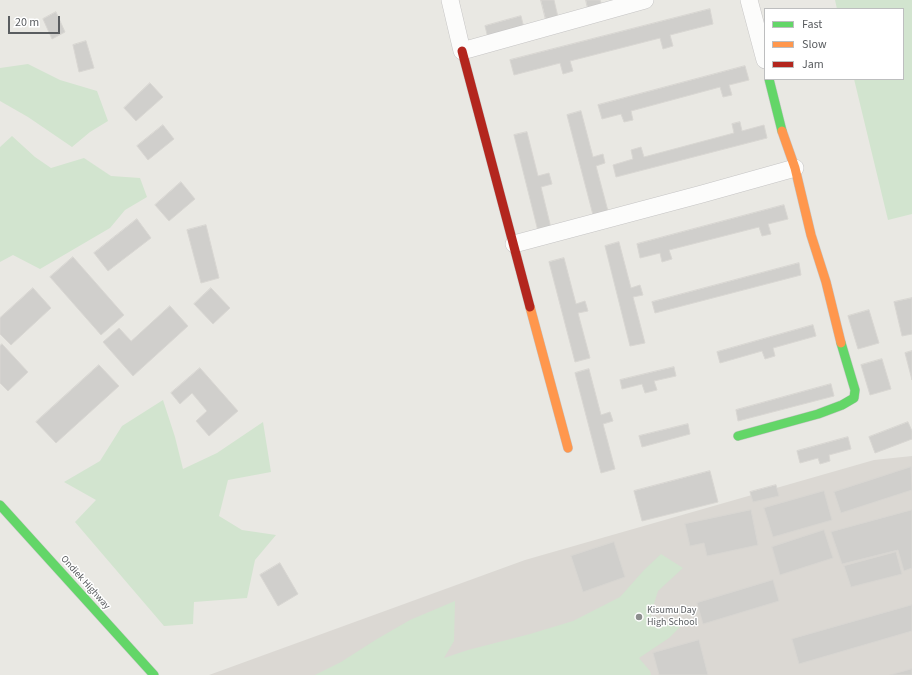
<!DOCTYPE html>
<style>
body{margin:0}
#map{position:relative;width:912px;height:675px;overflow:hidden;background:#e9e8e3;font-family:"Source Sans 3",sans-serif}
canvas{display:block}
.legend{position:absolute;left:764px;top:8px;width:140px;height:72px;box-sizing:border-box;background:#fff;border:1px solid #bdbebf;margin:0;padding:5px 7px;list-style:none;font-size:12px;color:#5a5d60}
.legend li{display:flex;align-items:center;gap:8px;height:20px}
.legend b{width:20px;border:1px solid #bdbebf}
.scale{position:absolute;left:8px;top:16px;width:52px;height:18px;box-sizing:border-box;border:2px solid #5a5d60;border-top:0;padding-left:5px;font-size:12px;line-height:14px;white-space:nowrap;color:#5a5d60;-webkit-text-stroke:3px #fff;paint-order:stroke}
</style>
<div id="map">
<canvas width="912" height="675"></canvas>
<ul class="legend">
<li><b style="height:5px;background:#63d668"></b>Fast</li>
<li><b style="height:5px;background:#ff974d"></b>Slow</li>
<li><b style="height:5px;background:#b3261e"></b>Jam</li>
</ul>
<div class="scale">20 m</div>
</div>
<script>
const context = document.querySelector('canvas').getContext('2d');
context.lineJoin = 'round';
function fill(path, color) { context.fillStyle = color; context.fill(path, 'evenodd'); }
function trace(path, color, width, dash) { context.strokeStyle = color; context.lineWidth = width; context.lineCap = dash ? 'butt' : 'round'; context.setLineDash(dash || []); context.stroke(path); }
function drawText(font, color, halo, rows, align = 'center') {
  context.font = font + ' "Source Sans 3",sans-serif'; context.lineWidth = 3; context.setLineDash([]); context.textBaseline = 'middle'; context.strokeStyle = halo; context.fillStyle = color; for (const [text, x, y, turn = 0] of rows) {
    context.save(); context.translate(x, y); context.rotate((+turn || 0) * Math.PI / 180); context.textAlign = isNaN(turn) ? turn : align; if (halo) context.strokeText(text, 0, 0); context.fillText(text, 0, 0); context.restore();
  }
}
fill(new Path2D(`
 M912,456V675H209L525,560L874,460Z`), '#dbd8d3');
fill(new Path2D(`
 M835,0H912V214L888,220L854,79H903V9H837Z
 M28,64L60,80L97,91L108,121L90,132L72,147L28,117L0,101V68Z
 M12,136L35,157L51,168L84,158L111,176L140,178L147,197L125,210L110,228L40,269L13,255L0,262V147Z
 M163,400L175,437L183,469L217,453L263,422L271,472L228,480L219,516L242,530L276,535L255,560L247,598L194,602L193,624L164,626L75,522L96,500L64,482L100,461L122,426Z
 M661,554L683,568L658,591L650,616L680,627L669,638L639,658L650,671L651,675H315L341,662L377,639L410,620L455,601L454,641L444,658L468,650L530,634L573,621L620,597L644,570Z`), '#d2e4cf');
const building = new Path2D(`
 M541,0H554L558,17L546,20Z
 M586,0H600L602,5L588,9Z
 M710,9L713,24L670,35L673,46L663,49L660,38L570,61L573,71L563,74L560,63L514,75L510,60Z
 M56,12L65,32L52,39L43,19Z
 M521,16L524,28L488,38L485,26Z
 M86,41L94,68L79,72L73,45Z
 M745,66L749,80L729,85L732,95L723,97L720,87L631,111L633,120L624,122L621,114L602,119L598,105Z
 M150,83L163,97L136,121L124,108Z
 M581,111L593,157L603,154L605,163L596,166L608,211L593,215L567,115Z
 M740,122L742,131L764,125L767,138L616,177L613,165L633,159L631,150L641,147L644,157L734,133L732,124Z
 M163,125L174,139L148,160L137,146Z
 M527,132L538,176L549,173L552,184L541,187L551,228L538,231L514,135Z
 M181,182L195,199L169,221L155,205Z
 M784,205L788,219L768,224L771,234L762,236L759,227L669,250L672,259L662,262L660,253L640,258L637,244Z
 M137,219L151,238L108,271L94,253Z
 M206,225L219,278L201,283L187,230Z
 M619,242L631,288L640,285L643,295L633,297L645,343L630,346L605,246Z
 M73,257L124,315L101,335L50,277Z
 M564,258L576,304L585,301L588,311L578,313L590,358L575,362L549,262Z
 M799,263L801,275L655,313L652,302Z
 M33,288L51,308L11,345L0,334V318Z
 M211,288L230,308L213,324L194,304Z
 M912,298V334L902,336L894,302Z
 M170,306L188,326L133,376L103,342L119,328L131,341Z
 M869,310L879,343L858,349L848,316Z
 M813,325L816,336L773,348L775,356L765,359L762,351L720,363L717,352Z
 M2,344L28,372L8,391L0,383V346Z
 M912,351V380L905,353Z
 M882,359L891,389L870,395L861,365Z
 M99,365L119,386L56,443L36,422Z
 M674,367L676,376L654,381L657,390L645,393L642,384L622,389L620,380Z
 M200,368L238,411L209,436L196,421L207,411L192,393L180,404L171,393Z
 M589,369L601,415L610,412L613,421L603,424L615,469L601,473L575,373Z
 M831,384L834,396L738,421L736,410Z
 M908,422L912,431V439L875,453L869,437Z
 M688,424L690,434L642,447L639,436Z
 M848,437L851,449L829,455L830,461L820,464L818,458L800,463L797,451Z
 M911,467L912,490L841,513L834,492Z
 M710,471L718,502L642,521L634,491Z
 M776,485L779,496L753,502L750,492Z
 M824,491L832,520L773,537L764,508Z
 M751,510L758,545L707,556L704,543L690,546L685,524Z
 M912,510V568L904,571L898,550L842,564L831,532Z
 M824,530L833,558L780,575L772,547Z
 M614,542L625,577L583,592L571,556Z
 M896,552L902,574L851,587L844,566Z
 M280,563L298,594L278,606L260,575Z
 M773,580L779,601L703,624L697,603Z
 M912,605V631L799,664L792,639Z
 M699,640L708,675H659L653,653Z
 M912,669V675H890Z`);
fill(building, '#d0cfcc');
trace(building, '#d8d6d2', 1);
const street = new Path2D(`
 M450,0L462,51L645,0
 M749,0L765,60
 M514,244L702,194L795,168`);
const fast = new Path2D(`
 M769,79L782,131
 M738,436L818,414L842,405L854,398L855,390L841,343
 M0,505L154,675`);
const slow = new Path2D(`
 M782,131L795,168L811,235L826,282L841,343
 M530,307L568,448`);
const jam = new Path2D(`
 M462,51L530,307`);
trace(street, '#c5c4c4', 18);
trace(fast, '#c5c5c5', 10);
trace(slow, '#c5c5c5', 10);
trace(jam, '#c5c5c5', 10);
trace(street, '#fcfcfb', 17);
trace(fast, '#63d668', 9);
trace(slow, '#ff974d', 9);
trace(jam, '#b3261e', 9);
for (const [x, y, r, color] of [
 [639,617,4,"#8c8e8e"]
]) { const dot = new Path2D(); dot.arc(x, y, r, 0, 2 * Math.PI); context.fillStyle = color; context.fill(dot); trace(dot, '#fff', 1.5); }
drawText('10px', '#5a5d60', '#fff', [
 ["Ondiek Highway",85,583,48]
]);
drawText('10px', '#5a5d60', '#fff', [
 ["Kisumu Day",647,611],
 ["High School",647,623]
], 'left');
</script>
